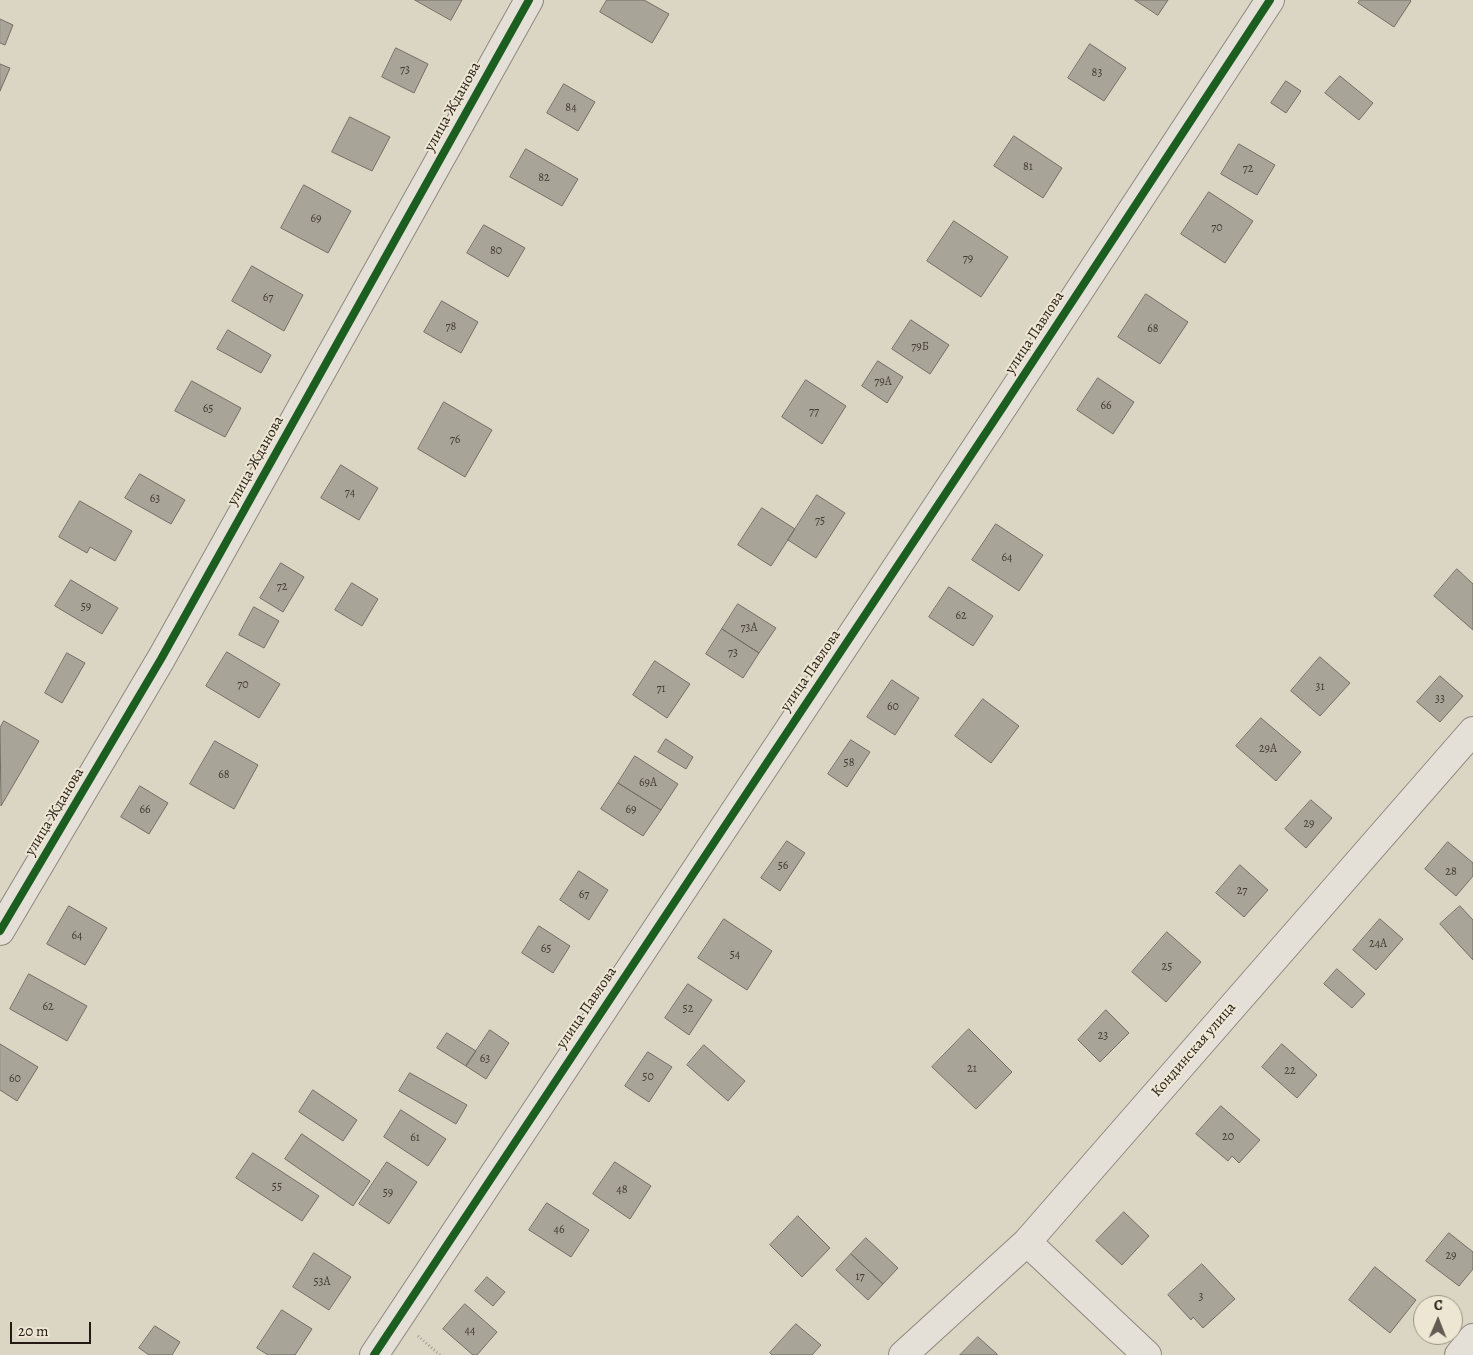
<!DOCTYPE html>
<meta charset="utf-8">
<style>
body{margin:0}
#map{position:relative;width:1473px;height:1355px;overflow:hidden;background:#dbd5c4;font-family:Alegreya,serif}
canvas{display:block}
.north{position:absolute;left:1413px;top:1295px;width:50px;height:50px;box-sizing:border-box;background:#ede6d3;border:1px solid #9d9487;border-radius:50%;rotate:1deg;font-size:14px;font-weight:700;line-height:20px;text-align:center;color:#241914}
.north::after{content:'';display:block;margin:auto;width:18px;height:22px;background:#645b52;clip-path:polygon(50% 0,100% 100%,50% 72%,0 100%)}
.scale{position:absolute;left:10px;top:1322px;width:81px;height:22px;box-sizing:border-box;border:2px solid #241914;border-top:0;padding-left:6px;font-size:15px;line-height:18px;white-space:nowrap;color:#241914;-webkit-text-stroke:4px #ede6d3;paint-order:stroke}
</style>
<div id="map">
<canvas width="1473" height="1355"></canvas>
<div class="north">С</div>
<div class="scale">20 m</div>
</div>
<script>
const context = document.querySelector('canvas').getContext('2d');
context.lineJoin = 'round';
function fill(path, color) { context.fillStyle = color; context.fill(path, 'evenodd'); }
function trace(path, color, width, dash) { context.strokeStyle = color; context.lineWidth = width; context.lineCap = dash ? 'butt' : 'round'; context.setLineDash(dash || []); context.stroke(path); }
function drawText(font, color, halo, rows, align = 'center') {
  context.font = font + ' Alegreya,serif'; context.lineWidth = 4; context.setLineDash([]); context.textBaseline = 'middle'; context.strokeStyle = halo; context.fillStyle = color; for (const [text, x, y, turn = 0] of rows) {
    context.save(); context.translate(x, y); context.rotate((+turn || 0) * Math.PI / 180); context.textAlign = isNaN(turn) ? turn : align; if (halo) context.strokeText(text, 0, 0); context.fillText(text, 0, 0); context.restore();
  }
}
const building = new Path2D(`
 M415,0H462L451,20Z
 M607,0H644L669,14L652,43L600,12Z
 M1135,0H1168L1158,15Z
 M1360,0H1410L1411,1L1394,27L1358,3Z
 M0,19L13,25L5,45L0,43Z
 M1090,44L1126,68L1104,101L1068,78Z
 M396,48L428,64L414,93L382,77Z
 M0,64L10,68L0,91Z
 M1340,76L1373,103L1359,120L1325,93Z
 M1286,81L1301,91L1286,113L1271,103Z
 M564,84L595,102L578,131L547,113Z
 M350,117L390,137L372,171L332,152Z
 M1014,136L1062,168L1043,198L994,166Z
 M1239,144L1275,165L1257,195L1221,174Z
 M526,149L578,179L562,206L510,177Z
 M304,185L351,211L328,253L281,228Z
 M1209,192L1253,221L1225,263L1181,234Z
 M954,221L1008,257L981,297L927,261Z
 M484,225L525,248L508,277L467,253Z
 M252,266L303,295L284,331L232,301Z
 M1146,294L1188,322L1160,364L1118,337Z
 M442,301L478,322L461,353L424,332Z
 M911,320L949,345L930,374L892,349Z
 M228,330L271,355L261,373L217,349Z
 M878,361L903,377L887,403L862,386Z
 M1098,378L1134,402L1113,434L1077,410Z
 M806,380L846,406L822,444L782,417Z
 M192,381L241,408L225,437L175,411Z
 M444,402L492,430L465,477L418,449Z
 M341,465L378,488L359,520L321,498Z
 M140,474L185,500L171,524L125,498Z
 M817,495L845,513L816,558L788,540Z
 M80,501L132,531L115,561L90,547L87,553L59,537Z
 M762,508L795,529L771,566L738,545Z
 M996,524L1043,555L1019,591L972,560Z
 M281,563L304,577L283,612L260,598Z
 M1457,569L1473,584V630L1434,596Z
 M71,580L118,608L102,634L55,606Z
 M352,583L378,599L362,626L335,610Z
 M949,587L993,616L973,646L929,617Z
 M738,604L776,628L759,653L722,629Z
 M254,607L279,621L264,648L239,635Z
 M722,629L759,653L743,678L706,654Z
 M227,652L280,684L259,718L206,686Z
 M67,653L85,663L62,703L45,693Z
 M1320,657L1350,683L1320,716L1291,691Z
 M655,661L690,684L667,718L633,695Z
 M1440,676L1463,696L1440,722L1417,702Z
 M892,680L919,698L895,735L867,717Z
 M983,699L1019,726L991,763L955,736Z
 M1261,718L1301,752L1276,781L1236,746Z
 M4,721L39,741L1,806L0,728Z
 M666,739L693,757L686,769L658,752Z
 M851,740L870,752L847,787L828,774Z
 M215,741L258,765L234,809L190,784Z
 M635,756L678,784L661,810L618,783Z
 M618,783L661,810L643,836L601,809Z
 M140,786L168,803L149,834L121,817Z
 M1311,800L1332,818L1306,848L1285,829Z
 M787,841L805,853L780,891L761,878Z
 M1448,842L1473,863V876L1456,896L1425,869Z
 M1240,865L1268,890L1244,917L1216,893Z
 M579,871L608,890L589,920L560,900Z
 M69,906L107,928L85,965L47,944Z
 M1460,906L1473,920V960L1440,924Z
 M724,919L772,951L747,990L698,958Z
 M1380,919L1403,939L1376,970L1353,950Z
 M539,926L570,946L553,973L522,953Z
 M1167,932L1201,962L1166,1002L1132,972Z
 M1337,969L1365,994L1352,1008L1324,984Z
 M29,974L87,1006L67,1041L10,1009Z
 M688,984L712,1000L689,1035L665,1018Z
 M1106,1010L1129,1033L1100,1062L1078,1040Z
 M969,1029L1012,1072L976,1109L932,1067Z
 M490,1030L509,1043L486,1079L466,1066Z
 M447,1033L476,1051L466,1066L437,1048Z
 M0,1044L38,1067L17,1101L0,1090Z
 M1282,1044L1317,1075L1297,1098L1262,1067Z
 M704,1045L745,1081L728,1101L687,1065Z
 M648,1052L672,1067L649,1102L625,1086Z
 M410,1073L467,1105L456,1124L399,1091Z
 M313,1090L357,1120L343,1141L299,1112Z
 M1221,1106L1260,1140L1239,1163L1232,1156L1228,1161L1196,1134Z
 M401,1110L446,1139L428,1166L384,1137Z
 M302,1134L370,1181L353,1206L285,1159Z
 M253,1153L319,1196L302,1221L236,1178Z
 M387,1162L417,1182L389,1224L359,1204Z
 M615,1162L651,1186L630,1219L593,1194Z
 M547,1203L589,1230L571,1257L529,1230Z
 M1124,1212L1149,1236L1122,1265L1096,1241Z
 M798,1216L830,1248L802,1277L770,1245Z
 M1449,1233L1473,1252V1269L1459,1286L1426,1261Z
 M866,1238L898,1268L883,1284L851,1254Z
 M314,1253L351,1277L329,1310L293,1287Z
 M851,1254L883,1284L868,1300L836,1270Z
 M1202,1264L1235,1299L1203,1328L1193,1317L1191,1320L1168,1295Z
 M1375,1267L1416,1300L1390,1333L1349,1300Z
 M487,1277L505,1292L493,1306L475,1291Z
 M465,1304L497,1332L477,1355H473L443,1329Z
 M282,1310L312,1329L295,1355H268L257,1348Z
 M796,1324L821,1345L812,1355H772L770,1353Z
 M155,1326L180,1342L172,1355H149L139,1348Z
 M978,1337L997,1354V1355H960Z`);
fill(building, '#a8a498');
trace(building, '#746f66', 1);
const minor = new Path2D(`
 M0,931L161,659L529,0
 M1027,1242L1147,1355
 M374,1355L1003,407L1270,0
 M903,1355L1027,1242L1473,731
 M1459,1355L1473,1338`);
trace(minor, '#8d887e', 30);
trace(new Path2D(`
 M418,1336L440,1355`), '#a09d96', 3, [1, 2.5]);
trace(minor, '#e4e0d8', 28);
trace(new Path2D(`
 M0,931L161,659L529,0
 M374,1355L1003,407L1270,0`), '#1b5e20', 8);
drawText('12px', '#453c35', null, [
 ["73",405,70],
 ["83",1097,73],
 ["84",571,108],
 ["81",1028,167],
 ["72",1248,169],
 ["82",544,178],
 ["69",316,219],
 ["70",1217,228],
 ["80",496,251],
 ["79",968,259],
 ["67",268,298],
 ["78",451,327],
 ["68",1153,329],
 ["79Б",920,347],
 ["79А",883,382],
 ["66",1106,406],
 ["65",208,409],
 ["77",814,412],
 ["76",455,440],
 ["74",350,493],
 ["63",155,499],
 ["75",820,521],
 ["64",1007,558],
 ["72",282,587],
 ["59",86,607],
 ["62",961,616],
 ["73А",749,628],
 ["73",733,653],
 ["70",243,685],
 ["31",1320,687],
 ["71",661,689],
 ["33",1440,699],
 ["60",893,707],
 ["29А",1268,749],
 ["58",849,763],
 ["68",224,775],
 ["69А",648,783],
 ["66",145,810],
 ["69",631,810],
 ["29",1309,824],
 ["56",783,866],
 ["28",1451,872],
 ["27",1242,891],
 ["67",584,895],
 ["64",77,936],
 ["24А",1378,944],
 ["65",546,949],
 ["54",735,955],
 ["25",1167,967],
 ["62",48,1007],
 ["52",688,1009],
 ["23",1103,1036],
 ["63",485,1059],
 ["21",972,1069],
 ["22",1290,1071],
 ["50",648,1077],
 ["60",15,1079],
 ["20",1228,1137],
 ["61",415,1138],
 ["55",277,1187],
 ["48",622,1190],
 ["59",388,1193],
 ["46",559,1230],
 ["29",1451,1256],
 ["17",860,1277],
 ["53А",322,1282],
 ["3",1201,1297],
 ["44",470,1331]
]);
drawText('15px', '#241914', '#ede6d3', [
 ["улица Жданова",453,107,-61],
 ["улица Павлова",1035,333,-57],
 ["улица Жданова",256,461,-61],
 ["улица Павлова",811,671,-56],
 ["улица Жданова",55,812,-59],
 ["улица Павлова",587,1008,-56],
 ["Кондинская улица",1194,1050,-49]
]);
</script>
